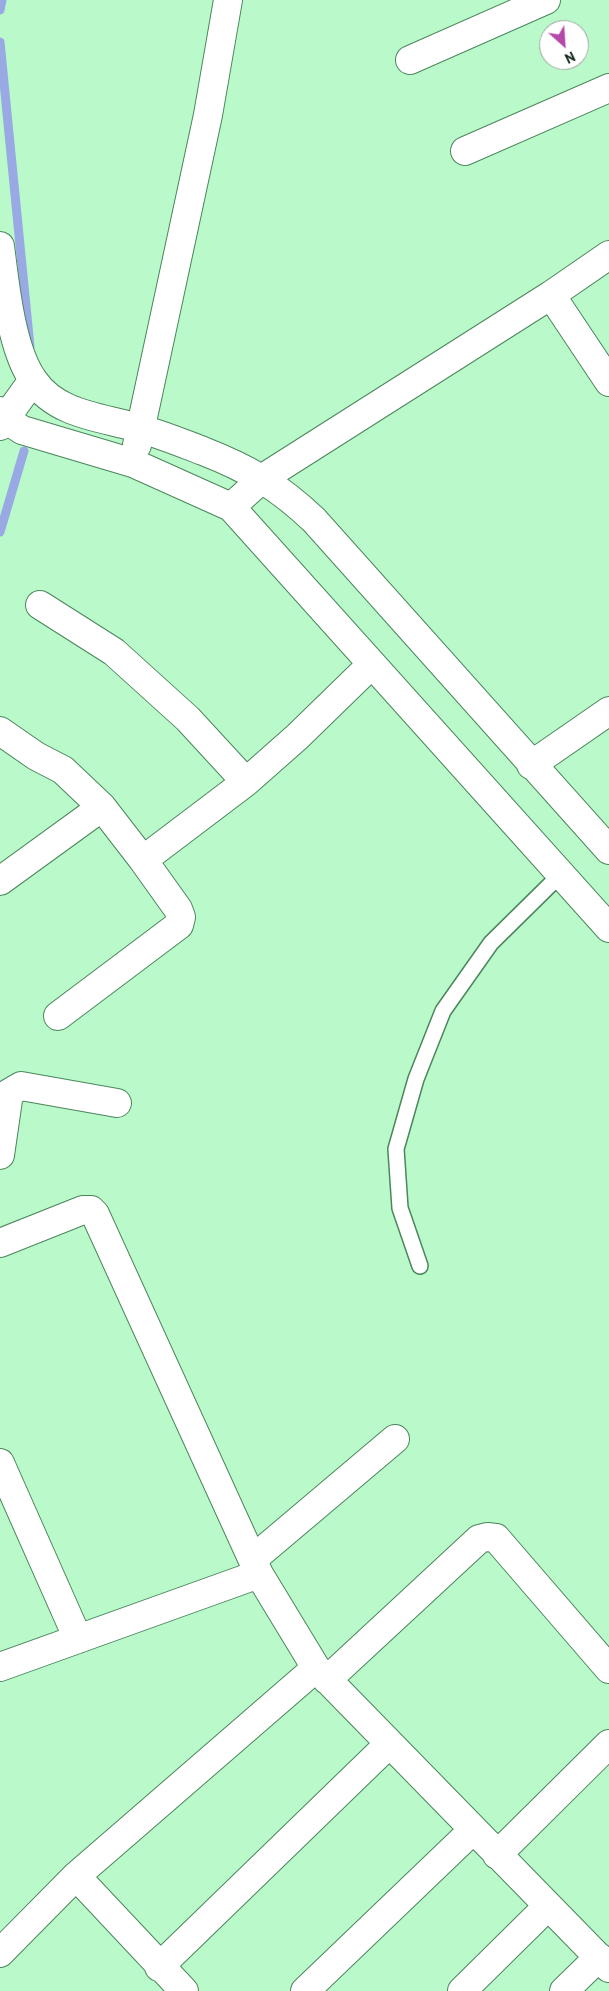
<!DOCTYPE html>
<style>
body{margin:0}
#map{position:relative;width:609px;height:1991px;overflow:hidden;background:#baf9ca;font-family:"PT Sans",sans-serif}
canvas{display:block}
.north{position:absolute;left:539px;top:20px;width:50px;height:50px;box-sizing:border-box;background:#fff;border:1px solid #9ca69f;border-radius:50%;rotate:154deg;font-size:14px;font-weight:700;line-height:20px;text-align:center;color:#072010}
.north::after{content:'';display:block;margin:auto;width:18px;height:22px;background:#b549a9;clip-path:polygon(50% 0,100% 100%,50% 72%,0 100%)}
</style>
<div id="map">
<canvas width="609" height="1991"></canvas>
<div class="north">N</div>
</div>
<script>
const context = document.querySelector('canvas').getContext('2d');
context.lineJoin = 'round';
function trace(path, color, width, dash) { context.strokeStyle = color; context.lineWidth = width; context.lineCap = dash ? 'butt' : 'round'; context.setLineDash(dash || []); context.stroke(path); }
trace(new Path2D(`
 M0,10L2,0
 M0,42L30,347
 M0,532L24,451`), '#98a9e4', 9);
const service = new Path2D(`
 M420,1266L400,1208L396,1149L416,1079L443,1011L491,943L561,874`);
const minor = new Path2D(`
 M410,60L546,0
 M465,151L609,88
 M0,246C5,284 11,350 34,381C57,415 102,417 138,428C160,434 182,443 203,451C249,469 278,486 314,520L609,850
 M551,295L609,382
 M0,411L4,418L22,430L133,463L231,507L609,928
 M0,426L33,380
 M137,445L208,115L228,0
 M231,507L263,478L551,295L609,255
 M40,605L114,652L188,719L246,782
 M0,731L36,756L63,770L102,807L143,860L246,782L297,737L372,664
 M531,765L609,711
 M0,881L102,807
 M58,1016L179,925L181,917L178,909L143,860
 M0,1155L9,1093L21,1086L117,1103
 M0,1243L83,1210H91L95,1214L259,1574
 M0,1463L78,1639
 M253,1559L395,1439
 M0,1667L259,1574L316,1668L609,1968
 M327,1680L479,1539L487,1537L496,1538L609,1669
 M497,1855L609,1744
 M76,1876L184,1991
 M0,1953L76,1876L316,1668
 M159,1967L389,1744
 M305,1991L473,1830
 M462,1991L548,1906
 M564,1991L599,1957`);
trace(service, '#4b865c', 18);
trace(minor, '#4b865c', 30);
trace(service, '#fff', 15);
trace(minor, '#fff', 28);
</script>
